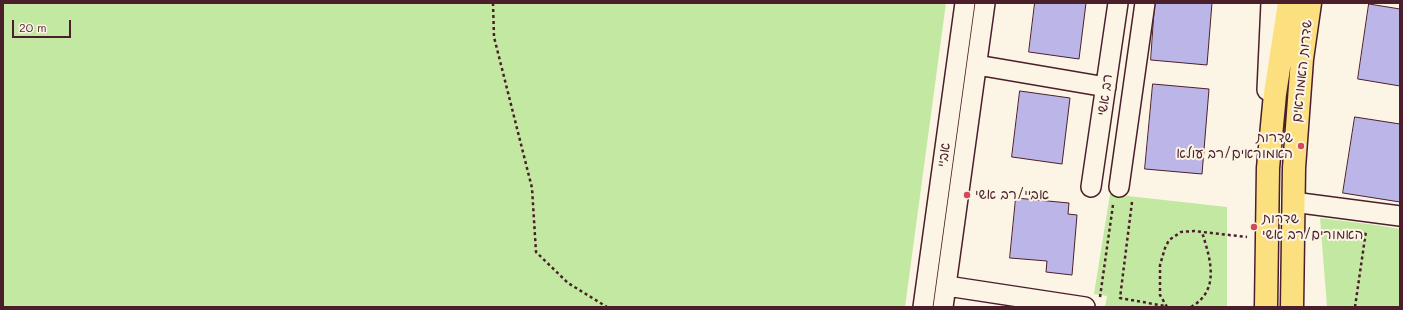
<!DOCTYPE html>
<meta charset="utf-8">
<style>
body{margin:0}
#map{position:relative;width:1403px;height:310px;overflow:hidden;background:#fcf5e5;font-family:Mali,sans-serif}
canvas{display:block}
.frame{position:absolute;inset:0;border:4px solid #4a1f2b;pointer-events:none}
.scale{position:absolute;left:12px;top:20px;width:59px;height:18px;box-sizing:border-box;border:2px solid #4a1f2b;border-top:0;padding-left:5px;font-size:12px;line-height:14px;white-space:nowrap;color:#4a1f2b;-webkit-text-stroke:3px #fcf5e5;paint-order:stroke}
</style>
<div id="map">
<canvas width="1403" height="310"></canvas>
<div class="frame"></div>
<div class="scale">20 m</div>
</div>
<script>
const context = document.querySelector('canvas').getContext('2d');
context.lineJoin = 'round';
function fill(path, color) { context.fillStyle = color; context.fill(path, 'evenodd'); }
function trace(path, color, width, dash) { context.strokeStyle = color; context.lineWidth = width; context.lineCap = dash ? 'butt' : 'round'; context.setLineDash(dash || []); context.stroke(path); }
function drawText(font, color, halo, rows, align = 'center') {
  context.font = font + ' Mali,"Playpen Sans Hebrew",sans-serif'; context.lineWidth = 4; context.setLineDash([]); context.textBaseline = 'middle'; context.strokeStyle = halo; context.fillStyle = color; for (const [text, x, y, turn = 0] of rows) {
    context.save(); context.translate(x, y); context.rotate((+turn || 0) * Math.PI / 180); context.textAlign = isNaN(turn) ? turn : align; if (halo) context.strokeText(text, 0, 0); context.fillText(text, 0, 0); context.restore();
  }
}
fill(new Path2D(`
 M3,3H946L905,307H3Z
 M1110,194L1227,207V307H1105L1107,296L1094,294Z
 M1320,218L1376,225L1400,229V307H1327Z`), '#c3e8a2');
const building = new Path2D(`
 M1035,3H1086L1079,59L1029,52Z
 M1155,3H1212L1207,65L1151,60Z
 M1369,4L1400,9V86L1358,79Z
 M1153,84L1209,89L1202,174L1145,169Z
 M1020,91L1070,98L1062,164L1012,157Z
 M1355,117L1400,124V202L1343,193Z
 M1016,198L1069,203L1068,214L1077,215L1072,275L1046,272L1047,261L1010,258Z`);
fill(building, '#bcb6e8');
trace(building, '#4a1f2b', 1);
const minor = new Path2D(`
 M977,65L1106,87
 M1267,90L1271,3
 M1091,187L1118,3
 M1119,187L1145,3
 M1293,202L1400,216
 M947,286L1085,307
 M923,307L965,3
 M943,307L985,3`);
const major = new Path2D(`
 M1266,307L1268,168L1275,94L1289,3
 M1292,307L1294,168L1302,59L1310,3`);
trace(minor, '#4a1f2b', 22);
trace(major, '#4a1f2b', 25);
trace(new Path2D(`
 M493,3L494,37L532,188L536,252L568,283L607,307
 M1132,202L1120,298L1165,306
 M1100,297L1113,205
 M1167,307L1160,295V265L1165,248L1169,240L1181,232L1194,231L1247,237
 M1191,307C1221,290 1210,258 1202,232
 M1355,307L1366,231`), '#4a1f2b', 2.5, [3, 3]);
trace(minor, '#fcf5e5', 19);
trace(major, '#fce080', 22);
for (const [x, y, r, color] of [
 [1301,146,4,"#d1495b"],
 [967,195,4,"#d1495b"],
 [1254,227,4,"#d1495b"]
]) { const dot = new Path2D(); dot.arc(x, y, r, 0, 2 * Math.PI); context.fillStyle = color; context.fill(dot); trace(dot, '#fcf5e5', 1.5); }
drawText('14px', '#4a1f2b', '#fcf5e5', [
 ["שדרות האמוראים",1302,71,-84],
 ["רב אשי",1105,95,-82],
 ["אביי",944,155,-82]
]);
drawText('14px', '#4a1f2b', '#fcf5e5', [
 ["שדרות",1293,138,"right"],
 ["האמוראים/רב עולא",1293,154,"right"],
 ["אביי/רב אשי",975,195],
 ["שדרות",1262,219],
 ["האמורים/רב אשי",1262,235]
], 'left');
</script>
